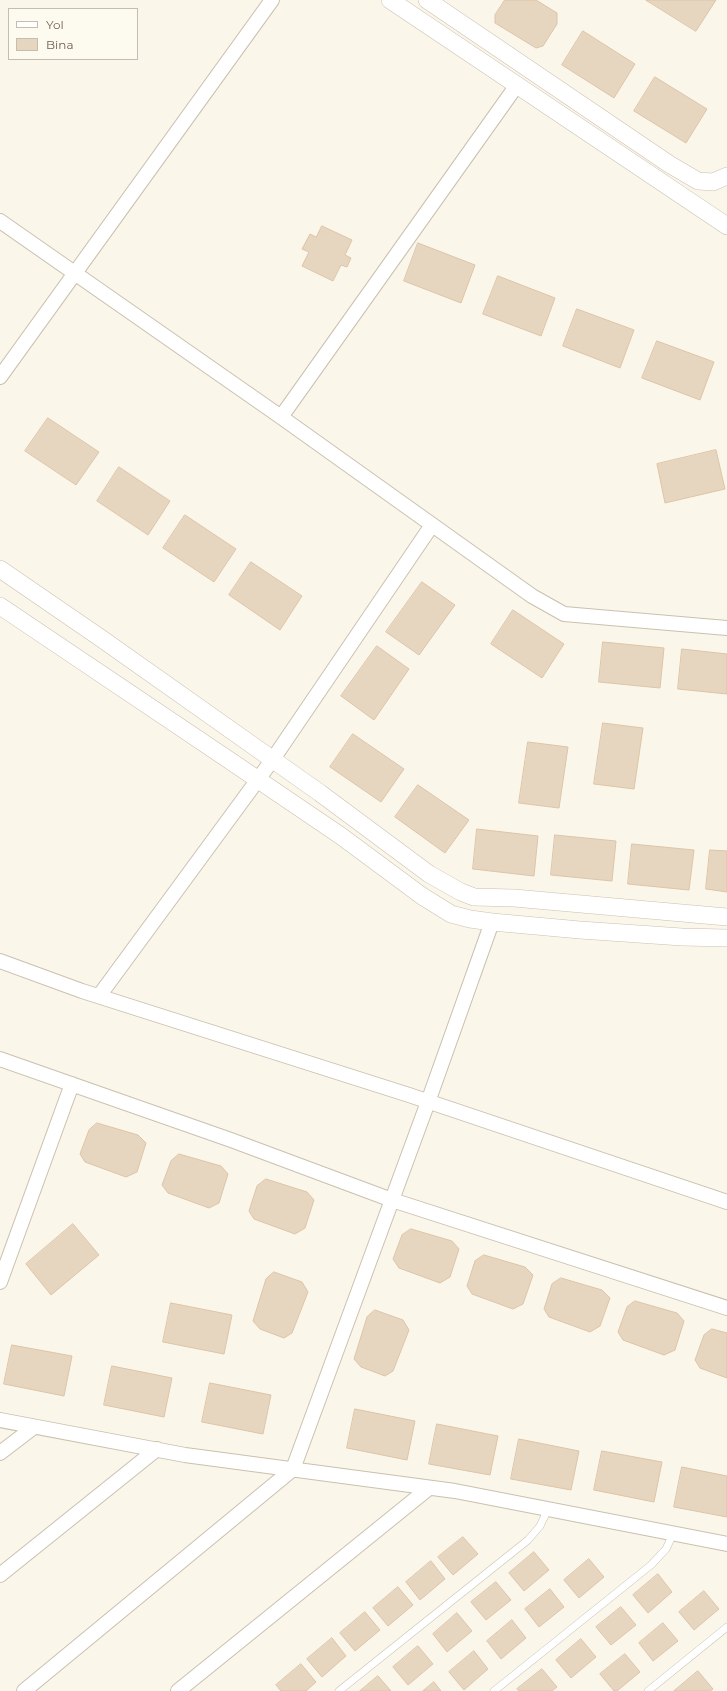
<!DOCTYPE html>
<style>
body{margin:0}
#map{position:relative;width:727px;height:1691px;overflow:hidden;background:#faf6e9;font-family:Montserrat,sans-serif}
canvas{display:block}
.legend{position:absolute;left:8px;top:8px;width:130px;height:52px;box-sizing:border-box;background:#fdfaef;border:1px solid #c5bdaf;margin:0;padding:5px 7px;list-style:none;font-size:12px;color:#716150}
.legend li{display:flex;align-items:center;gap:8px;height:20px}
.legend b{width:20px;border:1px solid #c5bdaf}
</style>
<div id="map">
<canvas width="727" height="1691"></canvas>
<ul class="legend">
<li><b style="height:5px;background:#fff"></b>Yol</li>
<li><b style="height:11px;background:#e7d6bf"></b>Bina</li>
</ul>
</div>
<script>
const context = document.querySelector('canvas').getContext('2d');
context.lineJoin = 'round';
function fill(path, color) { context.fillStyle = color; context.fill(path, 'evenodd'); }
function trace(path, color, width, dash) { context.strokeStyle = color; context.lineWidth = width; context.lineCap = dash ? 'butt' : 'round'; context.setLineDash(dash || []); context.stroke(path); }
const building = new Path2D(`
 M505,0H536L557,13V24L543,46L536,48L495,23V15Z
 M646,0H716L696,31Z
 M583,31L635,64L614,98L562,65Z
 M655,77L707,109L686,143L634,111Z
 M322,226L352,240L345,255L351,258L347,267L341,265L333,281L302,266L309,252L302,249L310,234L316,237Z
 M418,243L475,265L461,303L404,281Z
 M498,276L555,298L541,336L483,314Z
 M577,309L634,330L620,368L563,346Z
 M657,341L714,362L700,400L642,378Z
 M48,418L99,452L76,485L25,451Z
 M716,450L725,489L665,503L657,464Z
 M119,467L170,501L148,535L97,501Z
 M185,515L236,549L214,582L163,548Z
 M251,562L302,596L280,630L229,595Z
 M422,582L455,605L419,655L386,632Z
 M513,610L564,644L542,678L491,644Z
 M603,642L664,648L660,688L599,682Z
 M377,646L409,669L374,720L341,696Z
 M682,649L727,654V694L678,689Z
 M603,723L643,728L634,789L594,784Z
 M353,734L404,769L381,802L330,767Z
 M528,742L568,747L559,808L519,803Z
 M418,785L469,820L445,853L395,817Z
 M477,829L538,836L534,876L473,869Z
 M555,835L616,841L612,881L551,875Z
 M632,844L694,850L689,890L628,884Z
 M710,850L727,851V892L706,889Z
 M97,1123L138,1135L146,1143L137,1172L126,1177L85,1162L80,1154L89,1130Z
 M179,1154L221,1166L228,1174L219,1203L209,1208L168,1193L162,1185L171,1161Z
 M266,1179L307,1192L314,1200L305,1228L295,1234L254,1219L249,1211L257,1186Z
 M73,1224L99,1255L51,1295L26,1264Z
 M411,1229L452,1241L459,1249L450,1277L440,1283L399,1268L393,1259L402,1235Z
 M484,1255L525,1267L533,1275L523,1304L513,1309L472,1294L467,1286L475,1261Z
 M274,1272L302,1282L308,1292L292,1333L284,1338L260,1329L253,1321L266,1279Z
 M561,1278L602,1290L610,1298L600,1326L590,1332L549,1317L544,1309L552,1284Z
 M635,1301L677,1313L684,1321L675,1350L664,1355L623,1340L618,1332L627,1307Z
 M171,1303L232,1315L224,1354L163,1342Z
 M375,1310L403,1320L409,1330L393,1371L385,1376L361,1367L354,1359L367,1317Z
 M712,1329L727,1333V1378L700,1368L695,1360L704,1335Z
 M12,1345L72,1356L64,1396L4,1384Z
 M112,1366L172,1378L164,1417L104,1405Z
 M210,1383L271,1395L263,1434L202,1422Z
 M355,1409L415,1421L407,1460L347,1448Z
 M437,1424L498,1436L490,1475L429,1464Z
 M519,1439L579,1451L571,1490L511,1479Z
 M602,1451L662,1462L654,1502L594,1490Z
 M682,1467L727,1476V1517L674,1507Z
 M463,1537L478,1554L453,1575L438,1557Z
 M534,1552L549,1570L524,1591L509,1573Z
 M589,1559L604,1577L579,1598L564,1580Z
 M431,1561L445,1579L420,1600L406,1582Z
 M658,1574L672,1592L648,1613L633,1595Z
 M496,1582L511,1600L486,1620L471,1602Z
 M398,1587L413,1605L388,1626L373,1608Z
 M550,1589L564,1607L539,1627L525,1609Z
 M704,1591L719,1609L694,1630L679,1612Z
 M621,1607L636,1625L611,1645L596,1627Z
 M365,1612L380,1630L355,1651L340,1633Z
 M457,1613L472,1631L447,1652L433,1634Z
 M512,1620L526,1638L501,1659L487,1641Z
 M663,1623L678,1641L653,1661L639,1643Z
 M332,1638L346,1656L322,1677L307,1659Z
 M581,1639L596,1657L571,1678L556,1660Z
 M418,1646L433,1664L408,1685L393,1667Z
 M474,1651L488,1669L464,1690L449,1672Z
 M625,1654L640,1672L617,1691H614L600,1674Z
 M301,1664L316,1682L306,1691H281L276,1685Z
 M542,1669L557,1687L552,1691H519L517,1689Z
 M698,1671L713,1689L710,1691H674Z
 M378,1676L391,1691H360Z
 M434,1682L441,1691H423Z`);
fill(building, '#e7d6bf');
trace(building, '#ddc4a7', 1);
const service = new Path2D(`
 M339,1691L528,1540L540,1526L548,1509
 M494,1691L651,1565L666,1549L673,1534
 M648,1691L727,1627`);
const minor = new Path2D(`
 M0,221L281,417L532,596L564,614L727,628
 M0,377L272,0
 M281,417L517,85
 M0,961L82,991L409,1095L727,1202
 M99,996L273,759L432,525
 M0,1059L231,1140L392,1200L727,1308
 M0,1282L72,1084
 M0,1420L185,1455L455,1491L727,1544
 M0,1453L34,1427
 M0,1575L157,1449
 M24,1691L293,1469L428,1102L492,922
 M178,1691L429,1488`);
const tertiary = new Path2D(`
 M390,0L727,226
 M427,0L669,164L698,181L713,182L727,176
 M0,569L102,639L320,793L429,874L461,892L474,897L514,898L727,917
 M0,606L229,760L341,836L422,896L451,914L470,919L492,922L580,930L682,937L727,938`);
trace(service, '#cbc0b0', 8);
trace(minor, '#cbc0b0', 16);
trace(tertiary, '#cbc0b0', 18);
trace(service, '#fff', 7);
trace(minor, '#fff', 14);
trace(tertiary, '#fff', 17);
</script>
